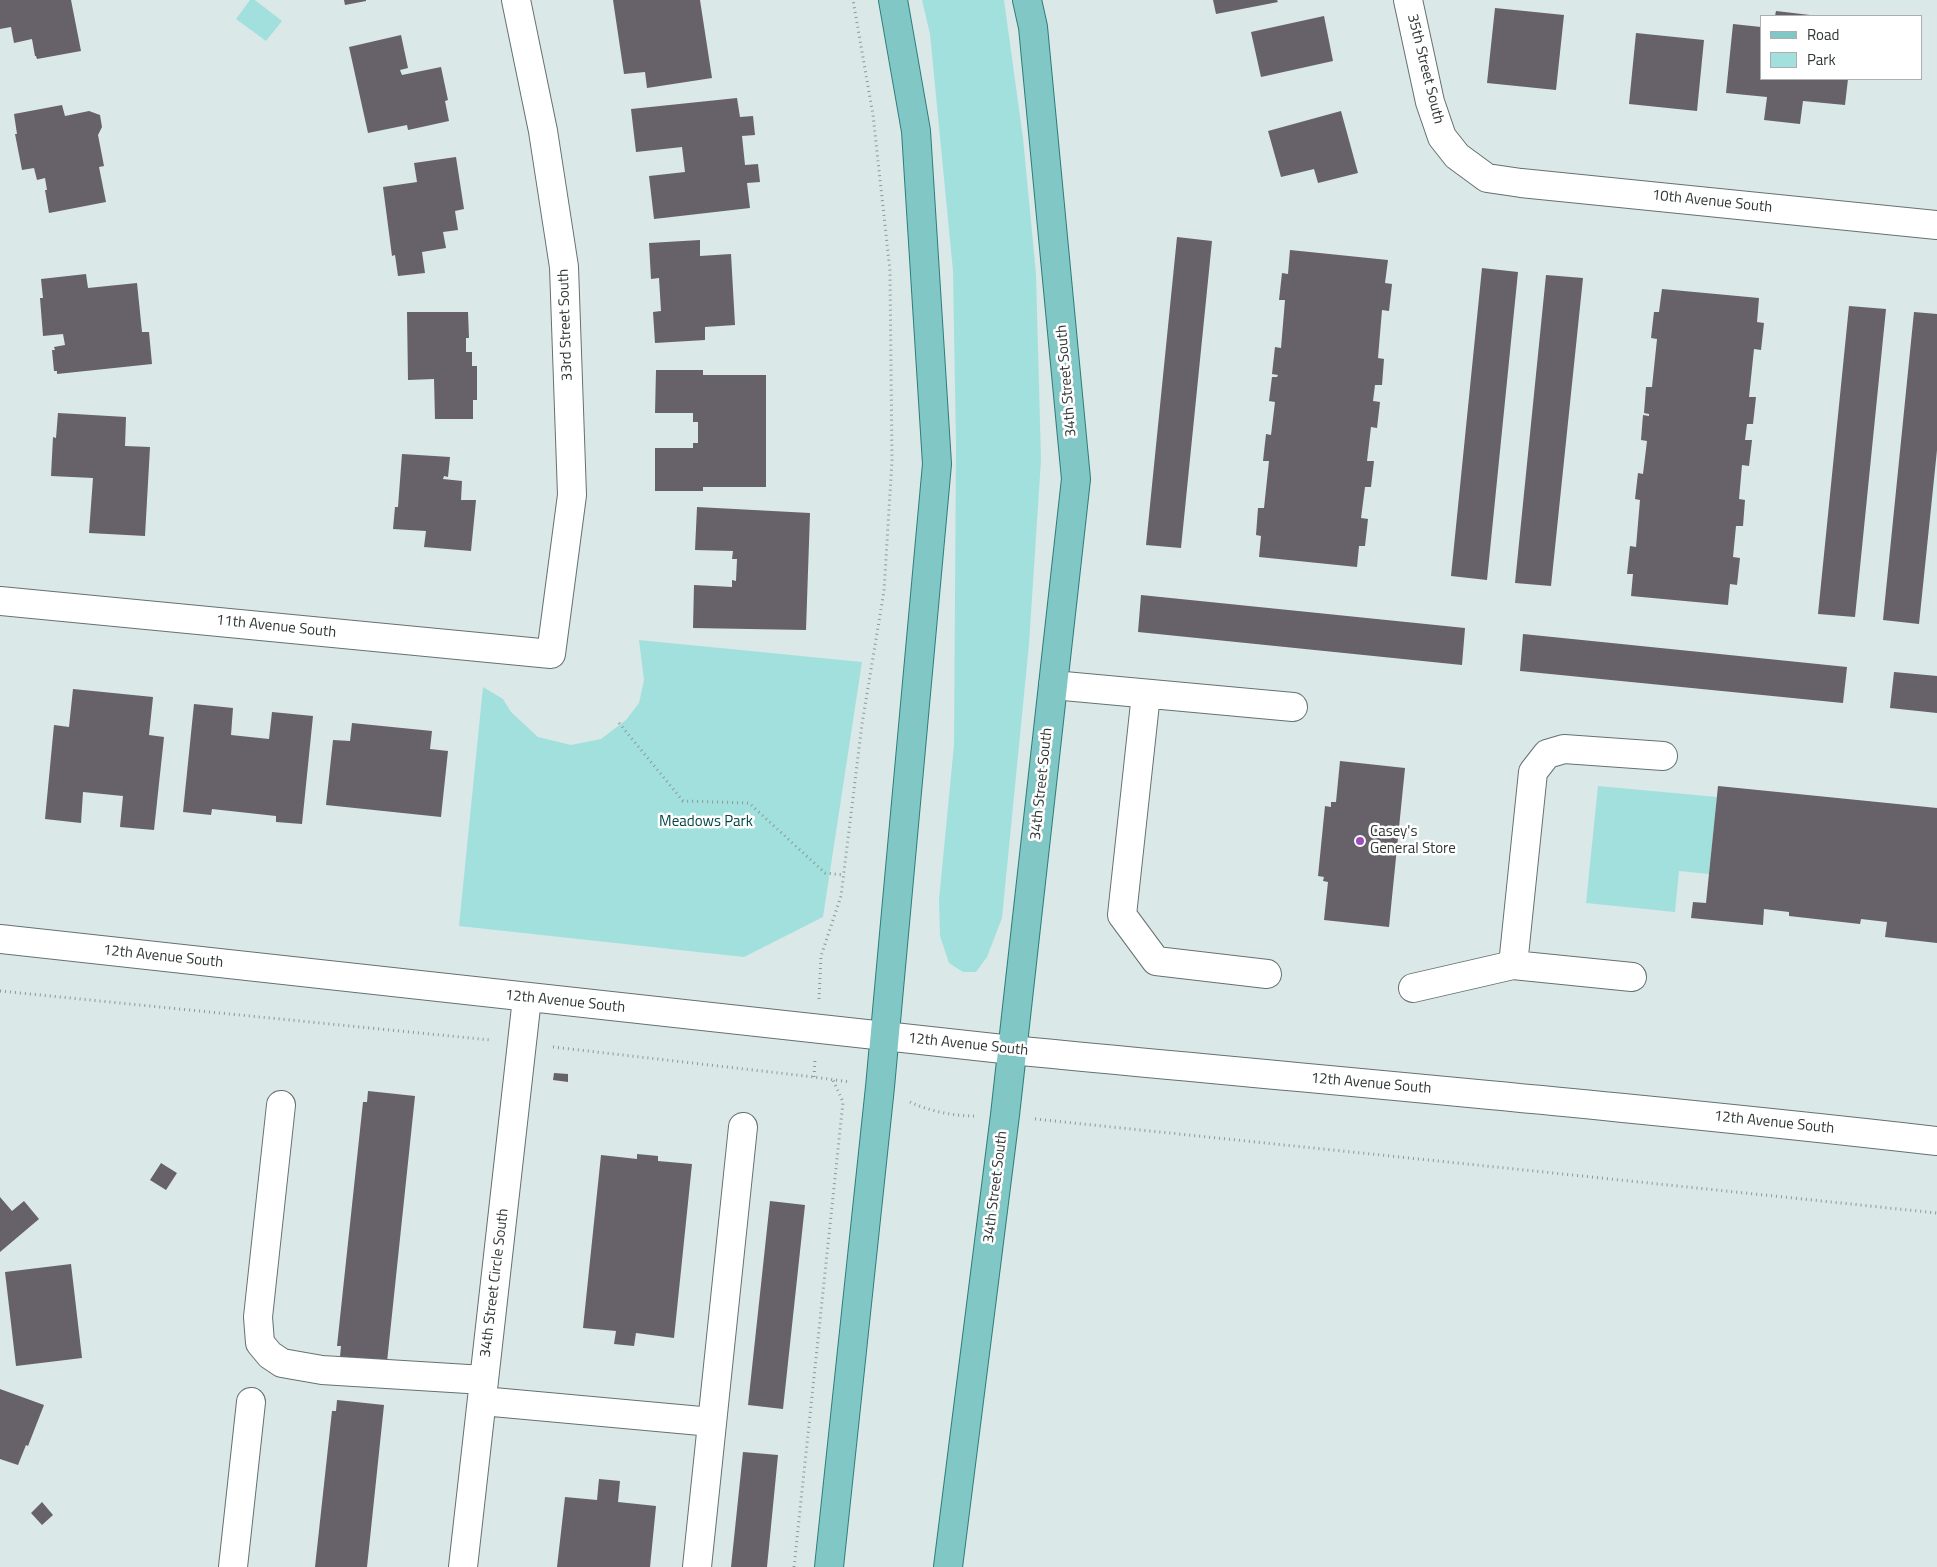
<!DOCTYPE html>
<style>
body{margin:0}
#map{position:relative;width:1937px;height:1567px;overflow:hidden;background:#dae8e7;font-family:"Titillium Web",sans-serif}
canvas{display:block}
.legend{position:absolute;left:1760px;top:15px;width:162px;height:65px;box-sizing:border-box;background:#fff;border:1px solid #adafaf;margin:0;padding:6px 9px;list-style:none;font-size:15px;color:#313736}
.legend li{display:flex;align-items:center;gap:10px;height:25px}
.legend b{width:25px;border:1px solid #adafaf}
</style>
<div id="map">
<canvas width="1937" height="1567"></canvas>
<ul class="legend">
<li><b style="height:6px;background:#81c7c5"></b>Road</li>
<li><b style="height:14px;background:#a2e0dd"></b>Park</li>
</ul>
</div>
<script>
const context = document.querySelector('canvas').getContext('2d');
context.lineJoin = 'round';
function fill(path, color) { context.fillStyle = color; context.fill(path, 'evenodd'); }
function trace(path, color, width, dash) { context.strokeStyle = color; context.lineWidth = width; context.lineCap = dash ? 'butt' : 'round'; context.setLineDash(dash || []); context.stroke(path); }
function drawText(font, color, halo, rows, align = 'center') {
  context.font = font + ' "Titillium Web",sans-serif'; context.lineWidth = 5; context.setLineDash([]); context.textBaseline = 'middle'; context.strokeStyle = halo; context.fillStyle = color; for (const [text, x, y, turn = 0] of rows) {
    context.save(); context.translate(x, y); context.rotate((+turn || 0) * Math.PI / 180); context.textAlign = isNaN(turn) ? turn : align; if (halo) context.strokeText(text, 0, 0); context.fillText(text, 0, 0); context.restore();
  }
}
fill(new Path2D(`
 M250,0H255L282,21L266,41L236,19Z
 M922,0H1004L1023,138L1036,274L1041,460L1029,644L1002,918L987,957L976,972H963L949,963L940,936L939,900L954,745L956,446L953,271L930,34Z
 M639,640L862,662L823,917L744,957L459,926L483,687L503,699L511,712L538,737L571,745L601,739L626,720L639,703L644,680Z
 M1598,786L1717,797L1709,874L1679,871L1675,912L1586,903Z`), '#a2e0dd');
fill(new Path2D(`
 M0,0H71L81,51L37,59L36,56H35L32,39L14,43L11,27L0,29Z
 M344,0H366V1L345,5Z
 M613,0H700L712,78L647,88L645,72L624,74Z
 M1213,0H1277L1278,2L1216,14Z
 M1495,8L1564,15L1556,90L1487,83Z
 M1776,11L1810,15V16H1775Z
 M1324,16L1333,61L1261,77L1251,32Z
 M1733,24L1761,27V79H1848L1845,105L1803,101L1800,124L1764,120L1767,97L1726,93Z
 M1636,33L1704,40L1697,111L1629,104Z
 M401,35L408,68L400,70L402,75L441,67L448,100L445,101L449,121L408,130L407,125L368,133L349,47Z
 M737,98L740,117L753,116L755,135L742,136L745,165L758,164L760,182L747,183L750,208L654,219L649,176L685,172L682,147L636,152L631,109Z
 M62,105L65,116L89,111L100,115L102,127L98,135L104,166L99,167L106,202L49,213L45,190H47L45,178L37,180L34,168L22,170L15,134H17L14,114Z
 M1341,111L1358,173L1318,183L1314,169L1281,177L1268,131Z
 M456,157L464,209L455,211L458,230L443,232L446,248L422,252L425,273L398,276L395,255L392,256L383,187L417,182L414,163Z
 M1177,237L1212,241L1181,548L1146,545Z
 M700,240V256L731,254L735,325L705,327V340L655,343L653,312L661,311L659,278L651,279L649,243Z
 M1290,250L1388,260L1385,283L1392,284L1389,311L1382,310L1378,358L1384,359L1382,385H1375L1373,401L1380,402L1377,428L1371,427L1367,461H1374L1371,487H1365L1361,518L1368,519L1365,546H1359L1357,567L1259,557L1261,536L1256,535L1258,508H1264L1269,461H1263L1266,434L1271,435L1275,402L1269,401L1272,377H1277L1278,375L1272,374L1275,347L1281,348L1285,300H1279L1282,273L1288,274Z
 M1482,268L1518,272L1487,580L1451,576Z
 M86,274L88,288L137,283L142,332H149L152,364L57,374V371H54L52,350H55L54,347L65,345L63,334L43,336L40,298H43L41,279Z
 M1546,275L1583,278L1551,586L1515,583Z
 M1662,289L1759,298L1757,322L1764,323L1761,350L1754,349L1749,397H1756L1753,424H1747L1745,440H1752L1749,466L1742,465L1739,499L1745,500L1743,526H1736L1733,557L1740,558L1737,585L1730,584L1728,605L1631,596L1633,574H1627L1630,546L1636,547L1640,500L1635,499L1638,473L1643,474L1647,441L1641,440L1643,415L1649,416V414L1644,413L1646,387H1652L1657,339L1651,338L1654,312H1659Z
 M1849,306L1886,309L1855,617L1818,614Z
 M407,312H468L469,338H466V352H472V366H477V400H473V419H435L434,379L408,380Z
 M1914,312L1937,314V450L1919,624L1883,620Z
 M656,370H703V375H766V487H703V491H655V448H693V443H698V422H693V413H655Z
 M58,413L126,417L125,446L150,447L145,536L89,533L93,478L51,476L53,437L56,438Z
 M402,454L450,457L448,477L444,476L443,479L462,481L461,500H476L471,551L424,547L426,531L393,529L395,507H398Z
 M697,507L810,513L806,630L693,628L694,585L732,587V580L736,581L737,559H732L733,551L695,550Z
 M1141,595L1465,628L1462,665L1138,632Z
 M1523,634L1847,667L1843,703L1520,671Z
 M1894,672L1937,676V713L1890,708Z
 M73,689L153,697L149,735L164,737L154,830L120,827L123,796L83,792L81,823L45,819L54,725L69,727Z
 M194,704L233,708L231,735L269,739L272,712L313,716L302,824L276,822V816L212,809L211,815L183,812Z
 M352,723L432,731L430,749L448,751L441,817L326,805L333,740L350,741Z
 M1340,761L1405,768L1389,927L1324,920L1328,882L1323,881L1324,877L1318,876L1325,806L1331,807V802H1336Z
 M1718,786L1937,808V943L1885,937L1887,922L1861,919L1860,924L1789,916V912L1764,909L1763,925L1691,918L1693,902L1706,903Z
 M554,1073L568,1074V1082L553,1080Z
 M368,1091L415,1096L387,1362L340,1357L341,1346H337L363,1102H367Z
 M637,1154L658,1156V1161L692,1164L674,1338L636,1333L634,1346L614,1344L616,1331L583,1328L601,1155L637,1159Z
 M161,1163L177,1173L166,1190L150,1180Z
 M0,1197L12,1211L24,1201L39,1219L0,1252Z
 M770,1201L805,1205L783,1409L748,1405Z
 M71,1264L82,1358L16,1366L5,1272Z
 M0,1389L44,1405L28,1446L26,1445L18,1465L0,1459Z
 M337,1400L384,1405L367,1567H315L332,1411H336Z
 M743,1452L778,1455L767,1567H731Z
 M599,1479L620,1481L618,1502L656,1506L650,1567H557L565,1497L597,1500Z
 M42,1502L53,1515L42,1525L31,1513Z`), '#676169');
const minor = new Path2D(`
 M1408,0L1430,102L1442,137L1457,156L1487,178L1521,183L1937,225
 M0,601L551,654L572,495L564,267L543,131L516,0
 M1053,685L1293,707
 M1146,694L1122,915L1156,961L1267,974
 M0,939C337,977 674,1016 1012,1050C1320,1080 1629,1106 1937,1141
 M1513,965L1533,772L1547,754L1564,749L1663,756
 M1413,988L1513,965L1632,977
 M281,1105L258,1317L260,1343L270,1355L282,1363L322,1370L484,1380
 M482,1401L712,1422
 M233,1567L251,1402
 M463,1567L527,998
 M697,1567L743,1127`);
const major = new Path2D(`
 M829,1567L880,1087L937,464L916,131L893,0
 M948,1567L1005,1115L1076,479L1033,27L1027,0`);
trace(minor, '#657171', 30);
trace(major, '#2e7d7a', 30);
trace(new Path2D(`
 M619,723L683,801L749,803L825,873L844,875
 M0,991L490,1040
 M819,999L821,956L841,896L862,724L884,591L892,461L890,271L873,115L853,0
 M553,1047L814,1077L850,1082
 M814,1077L815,1060
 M910,1102C929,1111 953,1116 974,1116
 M1035,1119L1937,1213
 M794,1567L843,1102L833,1080`), '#8d9897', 3, [1, 4]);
trace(minor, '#fff', 28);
trace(major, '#81c7c5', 28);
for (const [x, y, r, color] of [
 [1360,841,5,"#9e4cbb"]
]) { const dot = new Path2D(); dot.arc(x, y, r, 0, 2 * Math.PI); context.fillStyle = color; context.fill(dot); trace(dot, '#fff', 2); }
drawText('15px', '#313736', '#fff', [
 ["35th Street South",1425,69,76],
 ["10th Avenue South",1712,202,6],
 ["33rd Street South",566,325,-92],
 ["34th Street South",1067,381,-95],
 ["11th Avenue South",276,627,6],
 ["34th Street South",1042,784,-84],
 ["12th Avenue South",163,957,6],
 ["12th Avenue South",565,1002,6],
 ["12th Avenue South",968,1045,6],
 ["12th Avenue South",1371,1084,5],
 ["12th Avenue South",1774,1123,6],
 ["34th Street South",996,1187,-83],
 ["34th Street Circle South",495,1283,-83]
]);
drawText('15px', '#064746', '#fff', [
 ["Meadows Park",706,822]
]);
drawText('15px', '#313736', '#fff', [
 ["Casey's",1370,832],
 ["General Store",1370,849]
], 'left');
</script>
